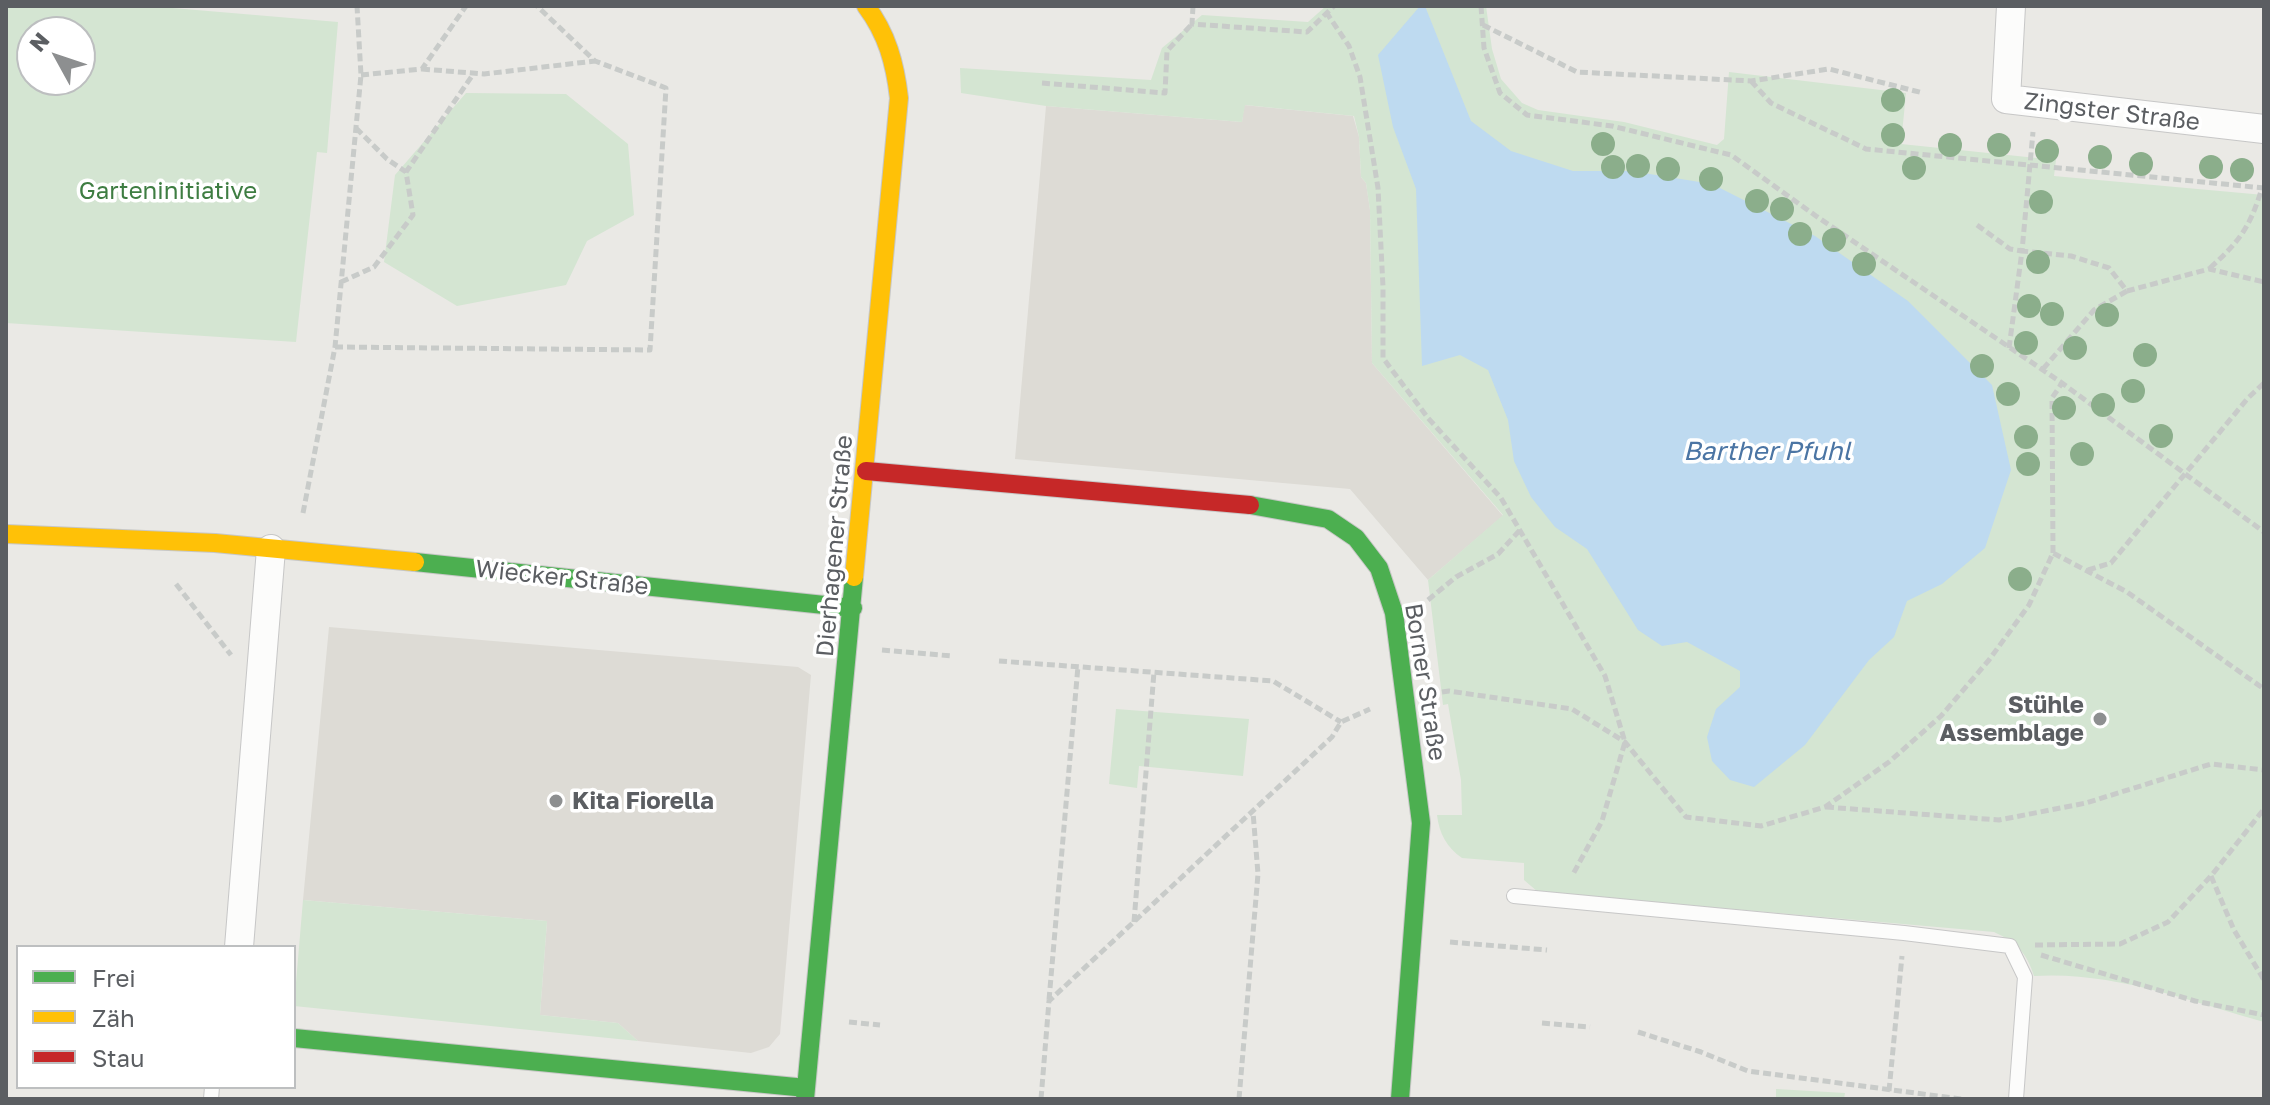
<!DOCTYPE html>
<meta charset="utf-8">
<style>
body{margin:0}
#map{position:relative;width:2270px;height:1105px;overflow:hidden;background:#eae9e5;font-family:"Golos Text",sans-serif}
canvas{display:block}
.frame{position:absolute;inset:0;border:8px solid #5b5e62;pointer-events:none}
.legend{position:absolute;left:16px;top:945px;width:280px;height:144px;box-sizing:border-box;background:#fff;border:2px solid #bdbfc0;margin:0;padding:10px 14px;list-style:none;font-size:24px;color:#5b5e62}
.legend li{display:flex;align-items:center;gap:16px;height:40px}
.legend b{width:40px;border:2px solid #bdbfc0}
.north{position:absolute;left:16px;top:16px;width:80px;height:80px;box-sizing:border-box;background:#fff;border:2px solid #bdbfc0;border-radius:50%;rotate:310deg;font-size:22px;font-weight:700;line-height:32px;text-align:center;color:#5b5e62}
.north::after{content:'';display:block;margin:auto;width:28px;height:36px;background:#8d8f90;clip-path:polygon(50% 0,100% 100%,50% 72%,0 100%)}
</style>
<div id="map">
<canvas width="2270" height="1105"></canvas>
<div class="frame"></div>
<ul class="legend">
<li><b style="height:10px;background:#4caf50"></b>Frei</li>
<li><b style="height:10px;background:#ffc107"></b>Zäh</li>
<li><b style="height:10px;background:#c62828"></b>Stau</li>
</ul>
<div class="north">N</div>
</div>
<script>
const context = document.querySelector('canvas').getContext('2d');
context.lineJoin = 'round';
function fill(path, color) { context.fillStyle = color; context.fill(path, 'evenodd'); }
function trace(path, color, width, dash) { context.strokeStyle = color; context.lineWidth = width; context.lineCap = dash ? 'butt' : 'round'; context.setLineDash(dash || []); context.stroke(path); }
function drawText(font, color, halo, rows, align = 'center') {
  context.font = font + ' "Golos Text",sans-serif'; context.lineWidth = 7; context.setLineDash([]); context.textBaseline = 'middle'; context.strokeStyle = halo; context.fillStyle = color; for (const [text, x, y, turn = 0] of rows) {
    context.save(); context.translate(x, y); context.rotate((+turn || 0) * Math.PI / 180); context.textAlign = isNaN(turn) ? turn : align; if (halo) context.strokeText(text, 0, 0); context.fillText(text, 0, 0); context.restore();
  }
}
fill(new Path2D(`
 M1244,105L1353,116L1359,137L1361,177L1366,183L1370,210L1372,363L1503,516L1428,580L1350,489L1015,459L1046,106L1242,122Z
 M329,627L798,667L811,675L780,1034L769,1047L751,1053L638,1041L618,1023L540,1015L547,921L303,900Z`), '#dddbd5');
fill(new Path2D(`
 M6,6H149L338,22L327,153L317,152L296,342L6,323ZM32,32H80V80H32Z
 M1326,6H1486L1492,49L1501,79L1522,103L1538,110L1624,122L1717,145L1724,139L1729,72L1906,93L1901,144L2056,160L2054,176L2264,195V1022C2189,1001 2113,971 2034,976C2027,953 2016,942 1994,932L1538,892L1524,880V863L1462,858C1447,848 1439,833 1437,815H1462L1461,780L1448,704L1443,705L1428,580L1503,515L1372,363L1370,210L1366,183L1361,177L1359,137L1354,116L1245,105L1242,122L1046,106L961,93L960,68L1151,80L1162,48L1202,15L1308,22Z
 M466,93L566,94L628,144L634,215L587,241L566,285L457,306L384,262L395,175Z
 M1116,709L1249,719L1243,776L1139,766L1137,788L1109,784Z
 M303,900L547,921L540,1015L618,1023L638,1041L294,1006Z
 M1776,1089L1845,1093L1844,1099H1776Z`), '#d4e5d2');
fill(new Path2D(`
 M1420,6H1425L1471,121L1511,151L1573,171H1631L1712,184L1815,236L1908,301L1992,385L2011,470L1985,548L1942,584L1907,601L1894,637L1869,660L1805,745L1754,787L1730,780L1712,761L1707,737L1716,709L1740,687V671L1687,642L1662,646L1638,630L1587,549L1555,527L1531,497L1514,461L1508,420L1488,370L1460,355L1422,366L1416,189L1393,127L1378,55Z`), '#bedaf0');
const lane = new Path2D(`
 M1514,896L1904,933L2010,946L2025,977L2016,1099
 M211,1099L212,1087`);
const street = new Path2D(`
 M2011,6L2006,99L2264,129
 M239,947L271,549`);
const fast = new Path2D(`
 M1250,505L1328,519L1356,538L1379,568L1394,613L1421,823L1400,1099
 M415,562L853,608
 M294,1038L806,1088
 M805,1099L854,577`);
const slow = new Path2D(`
 M6,534L215,543L415,562
 M854,577L899,98C895,63 887,34 866,6`);
const jam = new Path2D(`
 M866,471L1250,505`);
trace(lane, '#c7c7c7', 16);
trace(street, '#c7c7c7', 30);
trace(fast, '#c7c7c6', 20);
trace(slow, '#c7c7c6', 20);
trace(jam, '#c7c7c6', 20);
trace(new Path2D(`
 M1193,6L1192,24L1307,32L1334,6
 M1481,6L1484,48L1500,93L1527,115L1612,126L1731,155L1816,216L2062,383L2264,532
 M1326,12L1349,46L1360,77L1378,188L1383,287V358L1428,418L1501,498L1605,676L1625,742L1602,821L1572,876
 M1483,25L1577,72L1751,81L1829,69L1923,93
 M422,69L484,74L595,61
 M361,75L422,69L466,6
 M1751,81L1771,103L1866,149L2264,188
 M1042,83L1165,93L1167,51L1192,24
 M356,128L387,159L406,172
 M1977,225L2010,249L2022,251L2033,132
 M2210,268C2240,241 2250,227 2262,188
 M341,282L374,267L413,215L406,172L474,73
 M335,347L650,350L666,88L595,61L537,6
 M2009,348L2022,251L2071,256L2109,268L2127,291L2209,269L2264,282
 M2043,369L2094,310L2127,291
 M303,513L335,347L361,75L357,6
 M2053,553L2052,398L2062,383
 M2088,570L2111,563L2248,398L2264,383
 M176,584L231,655
 M1428,600L1456,577L1498,554L1520,530
 M882,650L952,656
 M999,661L1273,681L1341,722
 M1442,692L1449,691L1572,709L1625,742L1686,817L1761,826L1825,807L1889,762L1941,716L1989,660L2029,605L2053,553L2127,592L2264,689
 M1826,807L1999,820L2086,803L2211,764L2264,770
 M2211,876L2234,930L2264,980
 M1134,922L1154,672
 M1450,942L1547,950
 M2035,945L2120,944L2168,922L2211,876L2264,809
 M2041,955L2195,1001L2264,1015
 M1049,1000L1078,666
 M849,1022L880,1025
 M1542,1023L1590,1027
 M1638,1032L1701,1052L1748,1071L1961,1099
 M1889,1091L1902,956
 M1041,1099L1049,1001L1332,737L1341,722L1370,709
 M1239,1099L1258,874L1253,812`), '#c8cbc9', 5, [8, 4]);
trace(lane, '#fcfcfb', 14);
trace(street, '#fcfcfb', 28);
trace(fast, '#4caf50', 18);
trace(slow, '#ffc107', 18);
trace(jam, '#c62828', 18);
context.fillStyle = '#8bae8b';
for (const [x, y] of [
 [1893,100],
 [1893,135],
 [1603,144],
 [1950,145],
 [1999,145],
 [2047,151],
 [2100,157],
 [2141,164],
 [1638,166],
 [1613,167],
 [2211,167],
 [1914,168],
 [1668,169],
 [2242,170],
 [1711,179],
 [1757,201],
 [2041,202],
 [1782,209],
 [1800,234],
 [1834,240],
 [2038,262],
 [1864,264],
 [2029,306],
 [2052,314],
 [2107,315],
 [2026,343],
 [2075,348],
 [2145,355],
 [1982,366],
 [2133,391],
 [2008,394],
 [2103,405],
 [2064,408],
 [2161,436],
 [2026,437],
 [2082,454],
 [2028,464],
 [2020,579]
]) { context.beginPath(); context.arc(x, y, 12, 0, 2 * Math.PI); context.fill(); }
for (const [x, y, r, color] of [
 [2100,719,8,"#8d8f90"],
 [556,801,8,"#8d8f90"]
]) { const dot = new Path2D(); dot.arc(x, y, r, 0, 2 * Math.PI); context.fillStyle = color; context.fill(dot); trace(dot, '#fff', 3); }
drawText('24px', '#5b5e62', '#fff', [
 ["Zingster Straße",2112,112,7],
 ["Dierhagener Straße",835,546,-85],
 ["Wiecker Straße",562,578,6],
 ["Borner Straße",1425,682,81]
]);
drawText('24px', '#3e7d42', '#fff', [
 ["Garteninitiative",168,191]
]);
drawText('bold 24px', '#5b5e62', '#fff', [
 ["Stühle",2084,705],
 ["Assemblage",2084,733],
 ["Kita Fiorella",572,801,"left"]
], 'right');
drawText('italic 26px', '#4b75a4', '#fff', [
 ["Barther Pfuhl",1767,452]
]);
</script>
